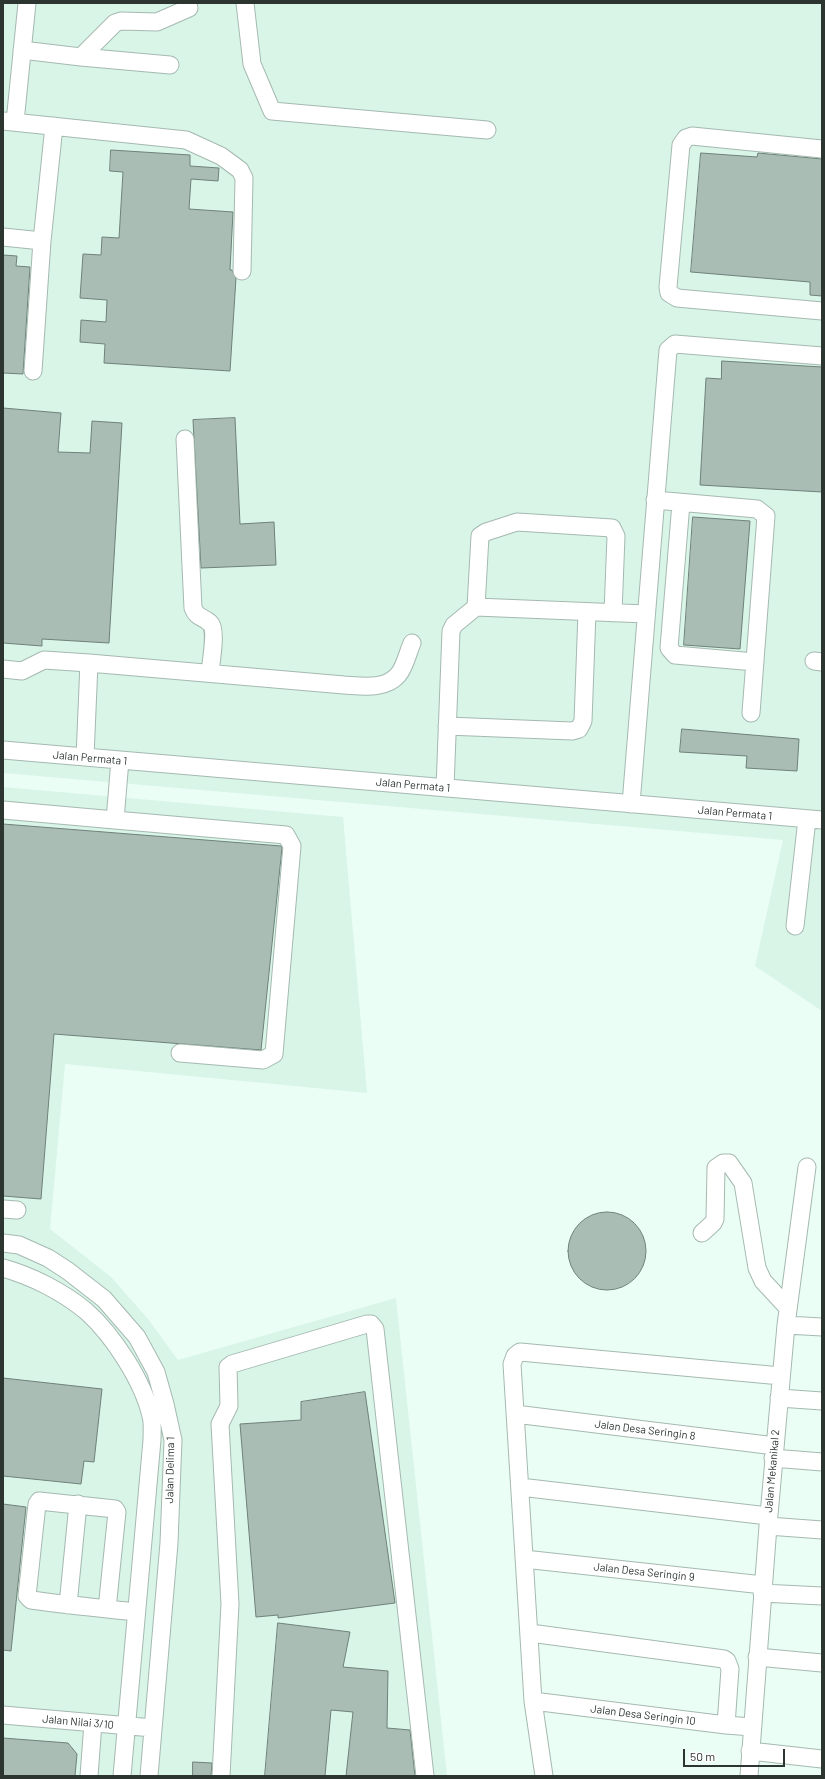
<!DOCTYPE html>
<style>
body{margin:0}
#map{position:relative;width:825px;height:1779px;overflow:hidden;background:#eafef5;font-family:Barlow,sans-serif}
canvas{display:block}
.frame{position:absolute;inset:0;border:4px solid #2d3531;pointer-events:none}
.scale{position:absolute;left:683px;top:1749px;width:102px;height:18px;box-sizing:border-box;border:2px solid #2d3531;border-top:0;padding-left:5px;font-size:12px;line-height:14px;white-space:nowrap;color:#2d3531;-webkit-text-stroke:3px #fff;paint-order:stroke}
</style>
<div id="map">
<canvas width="825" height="1779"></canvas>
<div class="frame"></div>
<div class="scale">50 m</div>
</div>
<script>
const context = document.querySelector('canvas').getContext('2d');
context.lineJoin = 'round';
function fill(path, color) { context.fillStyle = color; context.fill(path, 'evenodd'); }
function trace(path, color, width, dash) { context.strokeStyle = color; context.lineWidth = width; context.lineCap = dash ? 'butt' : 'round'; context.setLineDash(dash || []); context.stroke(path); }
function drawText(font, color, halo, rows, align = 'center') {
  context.font = font + ' Barlow,sans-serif'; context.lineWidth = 3; context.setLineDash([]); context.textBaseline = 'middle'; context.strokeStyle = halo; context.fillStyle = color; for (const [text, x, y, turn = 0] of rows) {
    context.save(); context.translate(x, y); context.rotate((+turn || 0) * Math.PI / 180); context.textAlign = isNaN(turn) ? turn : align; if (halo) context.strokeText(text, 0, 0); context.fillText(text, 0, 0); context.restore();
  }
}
fill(new Path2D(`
 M3,3H822V1011L755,966L783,840L3,773Z
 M3,787L343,817L367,1093L65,1064L50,1229L111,1277L148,1319L178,1360L396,1298L447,1776H3Z`), '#d8f5e8');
const building = new Path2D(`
 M111,150L190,155V166L219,168L218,181L191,179L189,209L233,212L230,270H232L236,278L230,371L104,363L105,344L80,342L81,320L106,322L107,300L80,298L83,254L101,255L102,237L119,238L123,172L110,171Z
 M701,153L757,157L758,153L822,159V296L810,295V282L691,272Z
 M3,255L17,256L16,266L30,267L23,374L3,373Z
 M722,361L822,367V492L700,485L706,378L721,379Z
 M3,408L61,413L58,452L90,453L92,421L122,423L109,643L42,639V646L3,643Z
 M235,418L240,524L274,522L276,565L201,568L193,420Z
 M693,517L750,521L740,649L684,645Z
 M682,729L799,739L797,771L746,768L747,756L680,752Z
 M3,824L281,846L282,848L261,1050L54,1034L41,1199L3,1196Z
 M568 1251a39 39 0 1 1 78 0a39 39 0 1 1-78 0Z
 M3,1378L102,1389L94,1462L84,1461L81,1484L3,1476Z
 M365,1392L395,1603L278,1618V1615L256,1617L240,1424L301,1420V1402Z
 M3,1504L26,1507L11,1651L3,1650Z
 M278,1623L350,1632L343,1667L388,1671L387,1728L410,1730L415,1776H346L353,1712L331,1710L325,1776H265Z
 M3,1738L68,1743L77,1754L75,1776H3Z
 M193,1762L212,1763L211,1776H193Z`);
fill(building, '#a9bdb4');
trace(building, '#70827a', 1);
const minor = new Path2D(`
 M245,3L252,64L272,111L487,130
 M22,50L81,57L115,23L121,21L157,22L189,8
 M81,57L170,65
 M3,121L186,140L221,156L240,170L244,178L242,271
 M15,122L27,3
 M822,149L692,136L686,138L681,145L668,287L669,293L677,298L822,311
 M3,237L42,241L54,126
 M33,371L42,241
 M185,439L193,608C197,618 202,616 210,623C217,629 211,662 210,672
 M655,500L757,509L766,516L751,713
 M681,503L669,648L675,655L755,662
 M476,607L646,614
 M814,661L822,662
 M3,669L22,671L44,660L89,663
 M447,726L572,731L579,729L583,721L587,612
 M3,750L822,820
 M85,757L89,663L344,685C362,686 385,690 398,675C405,667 408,652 412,643
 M120,760L115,820L286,835L292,846L274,1054L263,1060L180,1053
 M445,788L451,631L454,625L476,607L480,536L486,532L517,522L612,528L616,536L613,613
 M631,804L668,350L675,344L822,356
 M3,810L115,820
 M795,926L807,819
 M3,1209L17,1210
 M702,1233L713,1223L715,1219L716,1168L723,1163H729L743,1183L757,1268L763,1281L788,1308
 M3,1243L19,1245L48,1258L68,1271L104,1299L137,1337L156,1372L165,1404L173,1440L169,1543L149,1776
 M3,1268C32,1276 63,1292 86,1311C113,1335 143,1381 151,1416C153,1423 152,1432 152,1440L122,1776
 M786,1325L822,1327
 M779,1398L822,1401
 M515,1414L775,1446
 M773,1458L822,1462
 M520,1487L768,1516
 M768,1526L822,1530
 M524,1559L763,1585
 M762,1593L822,1596
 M68,1605L78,1504
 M107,1609L117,1512L115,1509L39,1501L37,1504L27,1596L31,1600C66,1605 101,1608 136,1612
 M530,1633L724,1659L727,1661L730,1669L726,1725
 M757,1657L822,1663
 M533,1701L726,1725L752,1727
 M3,1715L153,1728
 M750,1751L822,1759
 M89,1776L93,1723
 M221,1776L230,1604L220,1424L229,1406L228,1367L232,1364L367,1324H371L375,1329L425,1776
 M544,1776L533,1701L512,1364L515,1356L520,1352L781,1376
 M749,1776L768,1526L786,1325L807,1167`);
trace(minor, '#a5b9b0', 19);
trace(minor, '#fff', 17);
drawText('11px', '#2d3531', '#fff', [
 ["Jalan Permata 1",90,758,5],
 ["Jalan Permata 1",413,785,5],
 ["Jalan Permata 1",735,813,5],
 ["Jalan Desa Seringin 8",645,1430,7],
 ["Jalan Delima 1",170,1470,-89],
 ["Jalan Mekanikal 2",772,1471,-85],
 ["Jalan Desa Seringin 9",644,1572,6],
 ["Jalan Desa Seringin 10",643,1715,7],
 ["Jalan Nilai 3/10",78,1722,5]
]);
</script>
